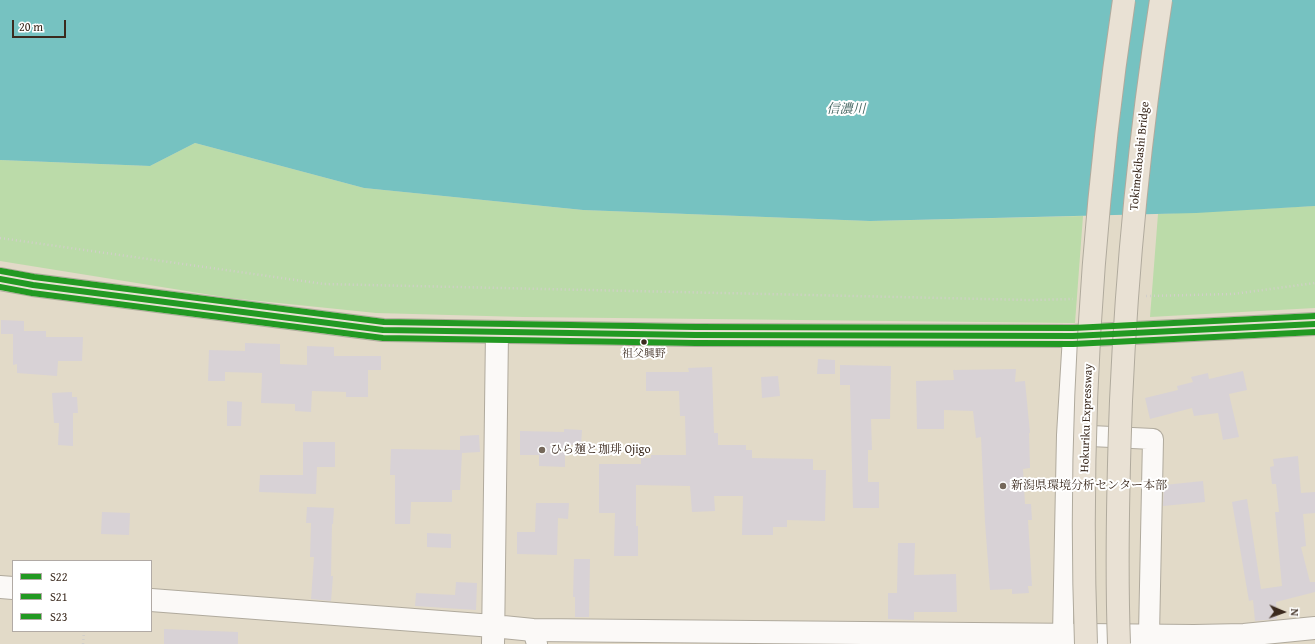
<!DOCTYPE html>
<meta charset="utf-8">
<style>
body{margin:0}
#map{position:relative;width:1315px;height:644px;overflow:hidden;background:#e2dac8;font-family:"Gentium Book Plus",serif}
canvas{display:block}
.legend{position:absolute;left:12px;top:560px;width:140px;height:72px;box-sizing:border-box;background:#fff;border:1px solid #b1aaa5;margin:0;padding:5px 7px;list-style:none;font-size:12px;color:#3b2a1e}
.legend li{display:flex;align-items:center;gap:8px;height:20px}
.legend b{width:20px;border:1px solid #b1aaa5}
.north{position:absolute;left:1263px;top:592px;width:40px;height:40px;-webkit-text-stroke:3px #fff;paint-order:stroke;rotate:92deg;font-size:11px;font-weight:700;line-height:16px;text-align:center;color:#3b2a1e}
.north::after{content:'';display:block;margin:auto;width:14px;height:18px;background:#3b2a1e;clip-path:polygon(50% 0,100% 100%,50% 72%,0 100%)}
.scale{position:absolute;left:12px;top:20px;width:54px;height:18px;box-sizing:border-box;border:2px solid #3b2a1e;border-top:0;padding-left:5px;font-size:12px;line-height:14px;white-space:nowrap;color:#3b2a1e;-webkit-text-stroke:3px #fff;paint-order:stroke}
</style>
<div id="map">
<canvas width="1315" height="644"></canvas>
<ul class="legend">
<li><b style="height:5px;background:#292"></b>S22</li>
<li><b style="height:5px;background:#292"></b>S21</li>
<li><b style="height:5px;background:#292"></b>S23</li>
</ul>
<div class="north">N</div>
<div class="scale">20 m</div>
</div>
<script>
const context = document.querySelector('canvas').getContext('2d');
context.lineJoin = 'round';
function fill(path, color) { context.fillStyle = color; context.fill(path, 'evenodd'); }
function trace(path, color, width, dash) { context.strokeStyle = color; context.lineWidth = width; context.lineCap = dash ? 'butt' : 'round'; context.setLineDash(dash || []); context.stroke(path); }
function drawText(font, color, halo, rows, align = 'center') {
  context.font = font + ' "Gentium Book Plus","Noto Serif JP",serif'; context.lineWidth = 4; context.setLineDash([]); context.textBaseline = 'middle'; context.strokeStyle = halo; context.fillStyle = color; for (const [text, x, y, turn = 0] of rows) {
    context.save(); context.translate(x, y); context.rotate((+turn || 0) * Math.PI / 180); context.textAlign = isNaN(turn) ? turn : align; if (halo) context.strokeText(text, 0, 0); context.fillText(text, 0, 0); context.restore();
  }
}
fill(new Path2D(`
 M195,143L364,188L583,210L870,221L1083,216L1075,323L523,317L376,313L230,298L0,261V160L150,166Z
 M1315,206V308L1150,317L1158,214Z`), '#bbdba9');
fill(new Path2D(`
 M0,0H1315V206L1196,213L870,221L583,210L364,188L195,143L150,166L0,160Z`), '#76c2c1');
fill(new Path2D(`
 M1,320L24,321V331H46V337H83L82,361H58L57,376L17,373V364L13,365V334H1Z
 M245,343L280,344V364L307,365V346L334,347V356H381V370H368V397H346V392L312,391L311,412L295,411V404L261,403L262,373L225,372V381H208L209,350L245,351Z
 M818,359L835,360V374H817Z
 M840,365L891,366L890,419H871L872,450H868V482H879V508H853L850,385H840Z
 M712,367L714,433H718V445H746V450H752V458L813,459V470H826L825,521L787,520V527H773V535H742L743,496H714L715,511L692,512L690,486L636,485V526H638V556H614L615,513H599V464H641V458H651V455H686L685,416H680L679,391H646V372H689L688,368Z
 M1016,369L1015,382L1025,381L1030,433H1029L1030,468L1023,469L1025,504H1031L1032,520H1028L1032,586H1028L1029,593L1012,594V589L990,590L985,522L981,437L976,438L973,411L944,410V429H917L916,381L954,380L953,370Z
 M1243,371L1247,390L1229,394L1239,437L1223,440L1218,413L1194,416L1192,408L1150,419L1145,398L1178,390L1177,386L1193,382L1191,377L1208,373L1209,379Z
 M778,376L780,396L762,398L761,377Z
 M72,392V397H77L78,413H73V446L58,445L59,423H54L52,393Z
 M227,401L242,402L241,426H227Z
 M564,429L582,430L581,445H565V467L539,466V455H520V431L564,432Z
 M479,435L480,452L462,453L460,490H452V502H411L410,524H395V475H390L391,449L460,450V436Z
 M303,442H335V467H317L316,494L259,492L260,475H303Z
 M1298,456L1301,493L1315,492V513L1303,514L1306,546L1301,547L1310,582H1315V592L1276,602L1277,619L1255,621L1253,600L1249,601L1232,502L1247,499L1261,589L1282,586L1275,512H1279L1276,484H1272L1270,467L1274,466L1273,459Z
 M1203,481L1205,502L1163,506L1164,485Z
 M536,503H569L568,519L558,518L557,555L517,554V532H535Z
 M307,507L334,508L333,524H332L331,576H333L331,601L311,599L314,557H310L311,523H306Z
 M102,512L130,513L129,535L101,534Z
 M427,533L451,534V548L427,547Z
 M898,543H915L914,575L956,574L957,612H914V620L888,619V593H897Z
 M574,559H590L589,617H575V597H573Z
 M456,582L477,583L476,610L415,606L416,593L455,595Z
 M164,629L238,632V644H164Z`), '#d8d2d6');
const minor = new Path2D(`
 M1070,435L1153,439L1149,635L1151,644
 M533,630L537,644
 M1063,635L1067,435L1073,336`);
const tertiary = new Path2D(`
 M0,587L13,588
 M151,600L493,626L533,630L1194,636L1244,635L1315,628
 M493,644L497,332`);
const primary = new Path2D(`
 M0,279L33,285L383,330L695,335L1073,336L1315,324`);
trace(minor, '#b0aa9d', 22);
trace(tertiary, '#b0aa9d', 24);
trace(primary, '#b0aa9d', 24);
trace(new Path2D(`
 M0,238L324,284L1030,300L1073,299
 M1146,296L1233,294L1315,283
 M83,644L84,631`), '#d2cfca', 2.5, [1, 3]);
trace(minor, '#fbf9f7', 20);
trace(tertiary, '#fbf9f7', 22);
trace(primary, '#e9e1d4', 22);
const motorwayBridge = new Path2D(`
 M1086,644C1078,429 1092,213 1124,0
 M1119,644C1116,563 1118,482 1121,401C1127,266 1140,133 1161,0`);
trace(motorwayBridge, '#b0aa9d', 24, []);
trace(motorwayBridge, '#e9e1d4', 22);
trace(new Path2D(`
 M0,279L33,285L383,330L695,335L1073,336L1315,324`), '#292', 6);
trace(new Path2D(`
 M0,287L32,293L383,338L695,343L1073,344L1315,332`), '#292', 6);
trace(new Path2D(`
 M1,271L34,277L384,322L695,327L1073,328L1315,316`), '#292', 6);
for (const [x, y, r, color] of [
 [644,342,3.5,"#3b2a1e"],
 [542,450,4,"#75685a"],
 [1003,486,4,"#75685a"]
]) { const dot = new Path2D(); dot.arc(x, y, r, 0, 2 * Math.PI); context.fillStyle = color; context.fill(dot); trace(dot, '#fff', 1.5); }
drawText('11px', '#3b2a1e', '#fff', [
 ["祖父興野",644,354]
]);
drawText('12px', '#3b2a1e', '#fff', [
 ["Tokimekibashi Bridge",1140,156,-84],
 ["Hokuriku Expressway",1087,418,-88]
]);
drawText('12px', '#3b2a1e', '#fff', [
 ["ひら麺と珈琲 Ojigo",550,450],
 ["新潟県環境分析センター本部",1011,486]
], 'left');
drawText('italic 13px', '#40625e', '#fff', [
 ["信濃川",846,110]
]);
</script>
